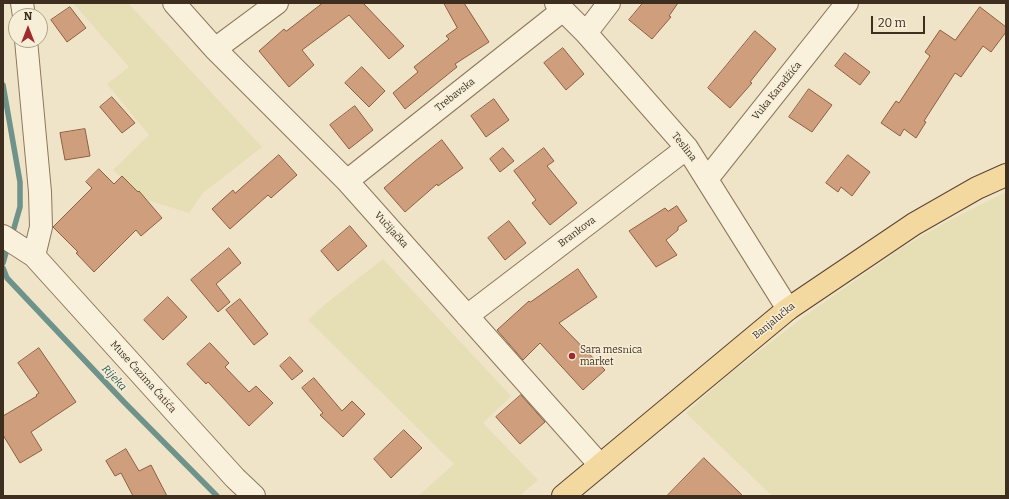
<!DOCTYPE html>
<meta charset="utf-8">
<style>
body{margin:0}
#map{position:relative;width:1009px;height:499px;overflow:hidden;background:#f0e4c8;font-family:Bitter,serif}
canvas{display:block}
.frame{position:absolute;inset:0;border:4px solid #3d2e20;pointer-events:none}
.north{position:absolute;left:8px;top:8px;width:40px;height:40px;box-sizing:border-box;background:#f7eed8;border:1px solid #ada18e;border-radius:50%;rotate:0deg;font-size:11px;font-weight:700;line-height:16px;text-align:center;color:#3d2e20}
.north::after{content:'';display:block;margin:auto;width:14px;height:18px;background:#9e2a2b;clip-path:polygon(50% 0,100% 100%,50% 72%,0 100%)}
.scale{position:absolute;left:871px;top:16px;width:54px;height:18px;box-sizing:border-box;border:2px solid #3d2e20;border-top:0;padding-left:5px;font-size:12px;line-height:14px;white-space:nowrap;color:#3d2e20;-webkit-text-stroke:3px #f7eed8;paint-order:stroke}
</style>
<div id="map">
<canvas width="1009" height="499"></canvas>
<div class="frame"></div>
<div class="north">N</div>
<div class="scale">20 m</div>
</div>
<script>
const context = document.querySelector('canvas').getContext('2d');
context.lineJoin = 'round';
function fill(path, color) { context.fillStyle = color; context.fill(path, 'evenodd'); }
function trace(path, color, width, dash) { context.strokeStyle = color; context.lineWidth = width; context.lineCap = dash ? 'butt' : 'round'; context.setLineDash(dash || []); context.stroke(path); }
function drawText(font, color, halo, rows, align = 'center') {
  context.font = font + ' Bitter,serif'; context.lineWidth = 3; context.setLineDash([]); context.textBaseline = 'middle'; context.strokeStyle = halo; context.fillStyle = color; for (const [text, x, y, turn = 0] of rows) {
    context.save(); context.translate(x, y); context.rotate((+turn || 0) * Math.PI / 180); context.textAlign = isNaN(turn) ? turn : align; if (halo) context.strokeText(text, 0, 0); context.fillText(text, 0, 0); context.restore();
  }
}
fill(new Path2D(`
 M73,3H128L262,147L203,193L189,213L147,200L113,170L149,135L107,84L129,67Z
 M1006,192V496H772L686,413L727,376L806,315L903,247L948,221Z
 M383,259L511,396L483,423L538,480L519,496H418L454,464L308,320L323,306Z`), '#e6deb5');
trace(new Path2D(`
 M3,85L20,182V207L12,235
 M3,263L8,246
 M3,268L7,278L124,402L217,496`), '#6f938a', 5.5);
const building = new Path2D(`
 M323,3H365L364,4L404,46L389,59L349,15L302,50L314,65L289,87L259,51L284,29L286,31Z
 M444,3H464L489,42L455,64L457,67L405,109L393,93L418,72L414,67L449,39L446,36L457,28Z
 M643,3H678L669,16L671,17L652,39L629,20Z
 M70,7L86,28L67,42L51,20Z
 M980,7L1006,27V32L991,52L983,46L961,77L955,73L924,121L926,122L916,138L904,129L900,136L881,123L896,101L899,103L930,56L925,52L940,30L955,40Z
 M755,31L776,49L750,82L752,83L730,108L708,88Z
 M563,48L584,74L566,90L544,63Z
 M845,53L870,72L860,85L835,66Z
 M362,67L385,91L369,107L345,83Z
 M809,89L832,105L812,132L789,117Z
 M112,97L135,123L122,133L100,107Z
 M494,99L509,120L486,137L471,116Z
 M355,106L373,130L349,149L330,125Z
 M85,129L90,156L65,160L60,133Z
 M442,140L463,168L438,186L437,184L405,212L384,188L414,162Z
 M503,148L514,161L500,172L490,159Z
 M544,148L554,161L547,166L577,203L550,225L532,203L536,200L514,171Z
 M279,155L297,175L271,198L268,195L230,229L212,209L233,190L235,193Z
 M848,155L870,172L852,196L841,187L838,192L826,183Z
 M99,169L114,184L122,176L138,192L139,191L162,218L141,236L136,230L94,272L76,253L78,252L53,227L92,188L86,182Z
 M677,206L687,221L678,227V230L666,240L677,255L656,267L629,231L665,208L668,211Z
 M509,221L526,243L505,260L488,238Z
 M350,226L367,246L338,271L321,251Z
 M229,248L241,263L216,284L230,302L218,312L191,280Z
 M578,269L597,297L559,323L605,370L583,390L540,343L523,360L497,330L529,301L530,302Z
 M168,297L187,317L163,340L144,320Z
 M240,299L268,334L254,345L226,310Z
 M210,343L229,363L225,367L249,392L256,386L273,403L249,426L208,382L206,384L187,364Z
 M39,348L76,402L31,432L42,450L20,463L3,435V416L37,396L36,395L39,393L18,363Z
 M290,357L303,371L292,380L280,366Z
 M314,378L342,411L352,401L365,414L343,437L320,415L323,413L302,388Z
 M521,395L545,422L520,444L496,417Z
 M404,430L422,448L391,478L374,459Z
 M126,449L139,471L151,465L167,496H133L121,473L115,476L106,461Z
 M704,458L743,496H667Z`);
fill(building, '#cf9f7d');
trace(building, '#8d5f41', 1);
const minor = new Path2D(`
 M22,3L24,16
 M174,3L215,49L347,181L600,465
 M556,3L586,33L687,148L788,309
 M586,33L609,3
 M26,40L40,192L41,227L34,256
 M215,49L277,3
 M707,179L847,3
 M347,181L563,10
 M3,236L34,256L235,478L254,496
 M467,316L687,148`);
const major = new Path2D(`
 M563,496L788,309L914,224L977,188L1006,175`);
trace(minor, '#8d765c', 24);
trace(major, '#5b4430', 24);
trace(minor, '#faf1dc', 22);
trace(major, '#f3d9a0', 22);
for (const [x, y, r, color] of [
 [572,356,4,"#9e2a2b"]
]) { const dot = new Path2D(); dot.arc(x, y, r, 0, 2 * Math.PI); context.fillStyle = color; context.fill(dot); trace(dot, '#f7eed8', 1.5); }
drawText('10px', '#3d2e20', '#f7eed8', [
 ["Vuka Karadžića",777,91,-51],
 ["Trebavska",455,95,-38],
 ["Teslina",684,147,52],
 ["Vučijačka",391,230,48],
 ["Brankova",577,232,-37],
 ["Banjalučka",774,321,-39],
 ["Muse Ćazima Ćatića",143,377,48]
]);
drawText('10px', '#3d2e20', '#f7eed8', [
 ["Sara mesnica",580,350],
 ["market",580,362]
], 'left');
drawText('italic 11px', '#2f5d5a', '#f7eed8', [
 ["Rijeka",114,378,47]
]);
</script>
